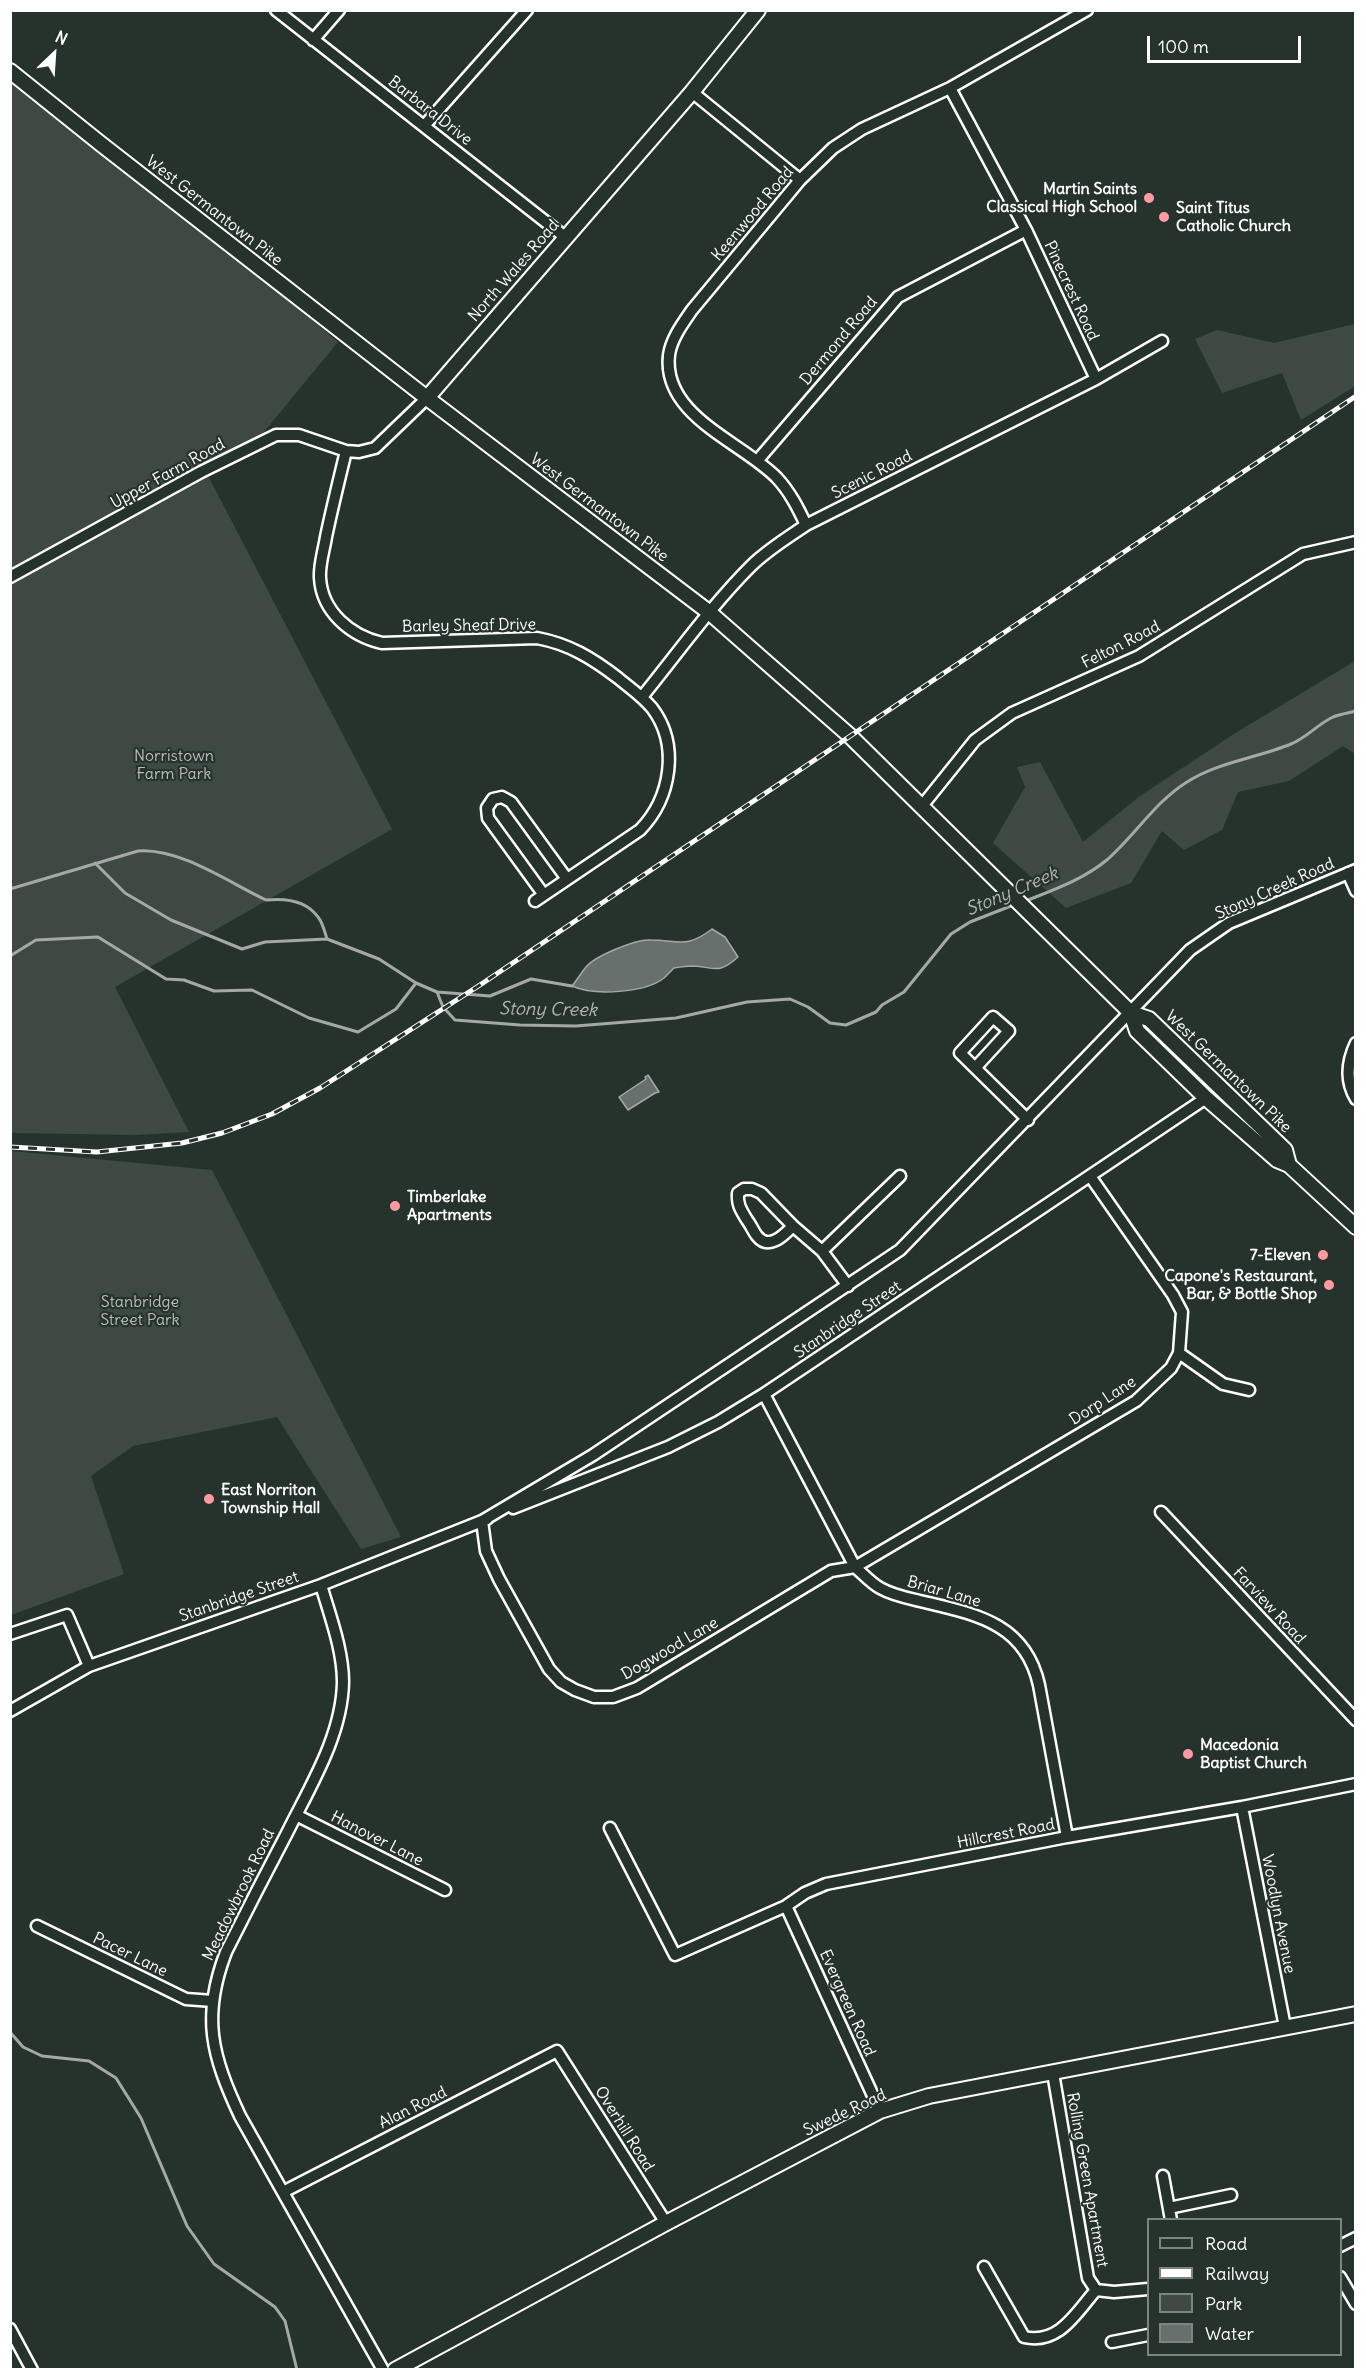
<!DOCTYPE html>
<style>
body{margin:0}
#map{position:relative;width:1366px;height:2380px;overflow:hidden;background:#26332d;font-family:Delius,sans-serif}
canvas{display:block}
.frame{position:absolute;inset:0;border:12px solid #fff;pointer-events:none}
.legend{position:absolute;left:1147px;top:2218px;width:195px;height:138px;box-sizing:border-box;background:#26332d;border:2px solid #7d8581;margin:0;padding:8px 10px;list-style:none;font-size:18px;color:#fff}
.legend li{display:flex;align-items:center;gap:12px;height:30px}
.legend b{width:30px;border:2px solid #7d8581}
.north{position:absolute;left:24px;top:24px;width:60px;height:60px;-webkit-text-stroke:4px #26332d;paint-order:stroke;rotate:25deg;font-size:16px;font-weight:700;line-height:24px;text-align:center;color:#fff}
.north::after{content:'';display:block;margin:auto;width:21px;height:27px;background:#fff;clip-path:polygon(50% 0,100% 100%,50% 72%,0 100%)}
.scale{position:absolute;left:1147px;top:36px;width:154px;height:27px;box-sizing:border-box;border:3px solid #fff;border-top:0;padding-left:8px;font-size:18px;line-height:21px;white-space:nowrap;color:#fff;-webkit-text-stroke:4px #26332d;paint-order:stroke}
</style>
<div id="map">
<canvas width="1366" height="2380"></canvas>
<div class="frame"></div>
<ul class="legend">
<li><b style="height:8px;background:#26332d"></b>Road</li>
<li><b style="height:8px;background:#fff"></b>Railway</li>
<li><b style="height:16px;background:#3e4944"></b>Park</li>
<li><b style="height:16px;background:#67706c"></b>Water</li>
</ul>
<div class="north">N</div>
<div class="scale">100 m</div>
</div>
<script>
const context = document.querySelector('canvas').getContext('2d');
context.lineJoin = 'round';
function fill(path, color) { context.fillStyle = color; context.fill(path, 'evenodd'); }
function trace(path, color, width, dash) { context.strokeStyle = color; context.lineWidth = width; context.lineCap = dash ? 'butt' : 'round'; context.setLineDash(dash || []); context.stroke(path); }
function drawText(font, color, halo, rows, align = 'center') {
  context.font = font + ' Delius,sans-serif'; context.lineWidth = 4.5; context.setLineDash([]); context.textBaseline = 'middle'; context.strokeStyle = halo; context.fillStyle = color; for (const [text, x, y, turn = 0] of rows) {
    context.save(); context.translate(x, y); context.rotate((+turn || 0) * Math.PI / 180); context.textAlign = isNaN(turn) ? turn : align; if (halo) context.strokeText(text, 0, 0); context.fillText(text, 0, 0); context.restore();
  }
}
fill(new Path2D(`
 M10,75L254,270L338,342L259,438L204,468L392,829L115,987L189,1132L135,1135L11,1133Z
 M1355,324V386L1301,420L1282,373L1222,393L1195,339L1217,330L1274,343Z
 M1355,661V754L1343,746L1289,781L1238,792L1222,830L1184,850L1162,831L1131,883L1066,908L993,843L1025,787L1017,767L1040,762L1083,842L1140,796L1237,732Z
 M11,1151L212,1170L401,1537L361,1549L277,1417L133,1446L91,1476L124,1574L11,1615Z`), '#3e4944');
const water = new Path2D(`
 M712,929L725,937L738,957C718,975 715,967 693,966C687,966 680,967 674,968C671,971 667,975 664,978C645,993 594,996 572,986C577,980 581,973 586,967C595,956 636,939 650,940C679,940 686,949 712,929Z
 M648,1075L659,1092L655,1093L628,1110L619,1097L646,1079L645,1077Z`);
fill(water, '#67706c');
trace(water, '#a4a9a7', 1.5);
trace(new Path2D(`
 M95,863L125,893L171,920L242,949L265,942L327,939
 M10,889L138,851C180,848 228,882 266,900C285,898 306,900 318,917C323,923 325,933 327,939L379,959L416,983L437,992L443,1007L455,1020L520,1025L576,1026L676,1018L747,1002L790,999L808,1007L830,1023L846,1025L876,1012L882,1005L904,992L951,934L970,922L1016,904
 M1023,902C1053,890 1083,880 1108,859C1136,834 1155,802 1187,782C1218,762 1257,758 1291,744C1306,738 1318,724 1333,717C1340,714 1348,713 1356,711
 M10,956L36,940L98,937L166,979L184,980L214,991L252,990L309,1018L358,1032L396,1009L416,983
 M437,992L490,996L531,979L572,986
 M10,2032L23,2047L42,2056L89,2061L116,2078L141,2118L187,2226L214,2264L275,2307L285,2321L297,2370`), '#a4a9a7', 3);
const minor = new Path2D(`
 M276,10L565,237
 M313,40L339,10
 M950,88L1026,230L1096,379
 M692,92L800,180
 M424,126L527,10
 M346,451C339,480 332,508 326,537C324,550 319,565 320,578C322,612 351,636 382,643L537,638C569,644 592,658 618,678C630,688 642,696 652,708C680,745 671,798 640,830L535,901
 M757,461L898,297L1026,230
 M806,525C798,508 790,492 777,478C742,442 662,416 669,355C671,339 683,323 692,310L800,180L833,148L862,129L950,88L1087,10
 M10,577L201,472L276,435H299L346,451L359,452L375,448L427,398
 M642,697C677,654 711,606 751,566C767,550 787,538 806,525L1096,379L1162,341
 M922,806L975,740L1012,713L1139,656L1303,554L1356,542
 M1348,873L1356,891
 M544,895L488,818L487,808L493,799L502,797L511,802L567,879
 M1356,1043C1347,1062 1345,1081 1356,1099
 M976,1067L1009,1031L993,1017L960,1053L1028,1120
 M1090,1176L1173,1295L1182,1312L1179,1353L1171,1368L1136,1401L855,1567L831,1571L637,1688L613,1697H594L575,1690L561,1682L549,1669L499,1579L486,1551L482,1521L593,1455L900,1250L1190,950L1229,923L1356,870
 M793,1226C784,1235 769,1251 757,1236C753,1231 751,1225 747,1220C741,1210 737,1205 738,1193L744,1189H752L761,1193L793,1226L822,1251L848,1286
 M822,1251L900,1176
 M1179,1353L1223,1384L1249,1390
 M764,1394L855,1567C863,1574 871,1583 880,1588C892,1595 907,1598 920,1601C974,1614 1025,1622 1039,1685L1067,1837
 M513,1508L668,1447L718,1422L764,1394L1206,1098
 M1161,1512L1356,1720
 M321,1585C330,1616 343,1650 343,1682C342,1735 311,1785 288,1831C267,1871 246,1912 226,1952C201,2017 212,2056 240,2116L383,2370
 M10,1634L67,1615L89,1666
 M10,1711L89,1666L321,1585L487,1519
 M1242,1807L1285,2027
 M296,1815L445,1890
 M610,1828L675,1955L786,1906L805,1893L826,1884L1067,1837L1242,1807L1356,1784
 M786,1906L880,2111
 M37,1926L186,1999L213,2001
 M1053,2073L1088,2278L1096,2290L1114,2292L1148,2289
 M1163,2176L1171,2220
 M283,2192L557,2051L666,2223
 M1169,2208L1231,2195
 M1340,2246L1356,2238
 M984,2267L1024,2337C1059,2345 1076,2313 1096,2290
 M1340,2277L1356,2304
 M10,2329L32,2370
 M1112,2342L1148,2335`);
const major = new Path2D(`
 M10,71L101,144L427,398L710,613L849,735L1131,1013L1149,1019L1285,1150L1289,1165
 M427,398L692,92L758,10
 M1131,1013L1137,1031L1206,1098L1277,1160L1289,1165L1356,1227
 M395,2370L666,2223L880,2111L929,2096L1356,2014`);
trace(minor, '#fff', 15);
trace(major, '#fff', 18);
trace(minor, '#26332d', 10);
trace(major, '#26332d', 14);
const rail = new Path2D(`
 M10,1147L97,1152L182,1143L222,1133L272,1114L320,1088L483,983L1356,396`);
trace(rail, '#fff', 5);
trace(rail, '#26332d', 3, [9]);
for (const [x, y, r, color] of [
 [1149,198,6,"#ff9aa2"],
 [1164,217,6,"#ff9aa2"],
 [395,1206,6,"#ff9aa2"],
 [1323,1255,6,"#ff9aa2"],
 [1329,1285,6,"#ff9aa2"],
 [209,1499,6,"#ff9aa2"],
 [1188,1754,6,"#ff9aa2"]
]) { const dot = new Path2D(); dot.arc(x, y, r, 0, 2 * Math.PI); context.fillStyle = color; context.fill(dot); trace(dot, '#26332d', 2); }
drawText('16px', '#fff', '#26332d', [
 ["Barbara Drive",430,111,38],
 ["West Germantown Pike",214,211,38],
 ["Keenwood Road",753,214,-50],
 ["North Wales Road",514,271,-49],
 ["Pinecrest Road",1071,291,65],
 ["Dermond Road",839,341,-50],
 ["Upper Farm Road",168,474,-29],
 ["Scenic Road",872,475,-27],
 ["West Germantown Pike",599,508,37],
 ["Barley Sheaf Drive",469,626,-1],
 ["Felton Road",1121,645,-27],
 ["Stony Creek Road",1275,889,-24],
 ["West Germantown Pike",1228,1072,44],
 ["Stanbridge Street",848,1320,-34],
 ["Dorp Lane",1103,1401,-33],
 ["Briar Lane",944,1592,16],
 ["Stanbridge Street",239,1597,-19],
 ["Farview Road",1269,1606,47],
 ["Dogwood Lane",670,1649,-30],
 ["Hillcrest Road",1006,1834,-11],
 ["Hanover Lane",377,1839,27],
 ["Meadowbrook Road",239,1895,-64],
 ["Woodlyn Avenue",1278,1914,79],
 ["Pacer Lane",130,1955,26],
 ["Evergreen Road",847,2003,66],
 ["Alan Road",413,2108,-27],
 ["Swede Road",845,2113,-25],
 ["Overhill Road",624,2129,58],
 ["Rolling Green Apartment",1087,2180,80]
]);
drawText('bold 16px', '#fff', '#26332d', [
 ["Martin Saints",1137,189,"right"],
 ["Classical High School",1137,207,"right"],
 ["Saint Titus",1176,208],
 ["Catholic Church",1176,226],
 ["Timberlake",407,1197],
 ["Apartments",407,1215],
 ["7-Eleven",1311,1255,"right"],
 ["Capone's Restaurant,",1317,1276,"right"],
 ["Bar, & Bottle Shop",1317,1294,"right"],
 ["East Norriton",221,1490],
 ["Township Hall",221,1508],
 ["Macedonia",1200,1745],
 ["Baptist Church",1200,1763]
], 'left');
drawText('16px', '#bbbfbe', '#26332d', [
 ["Norristown",174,756],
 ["Farm Park",174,774],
 ["Stanbridge",140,1302],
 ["Street Park",140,1320]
]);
drawText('italic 18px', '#b3b8b6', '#26332d', [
 ["Stony Creek",1012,892,-23],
 ["Stony Creek",548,1010,1]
]);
</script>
